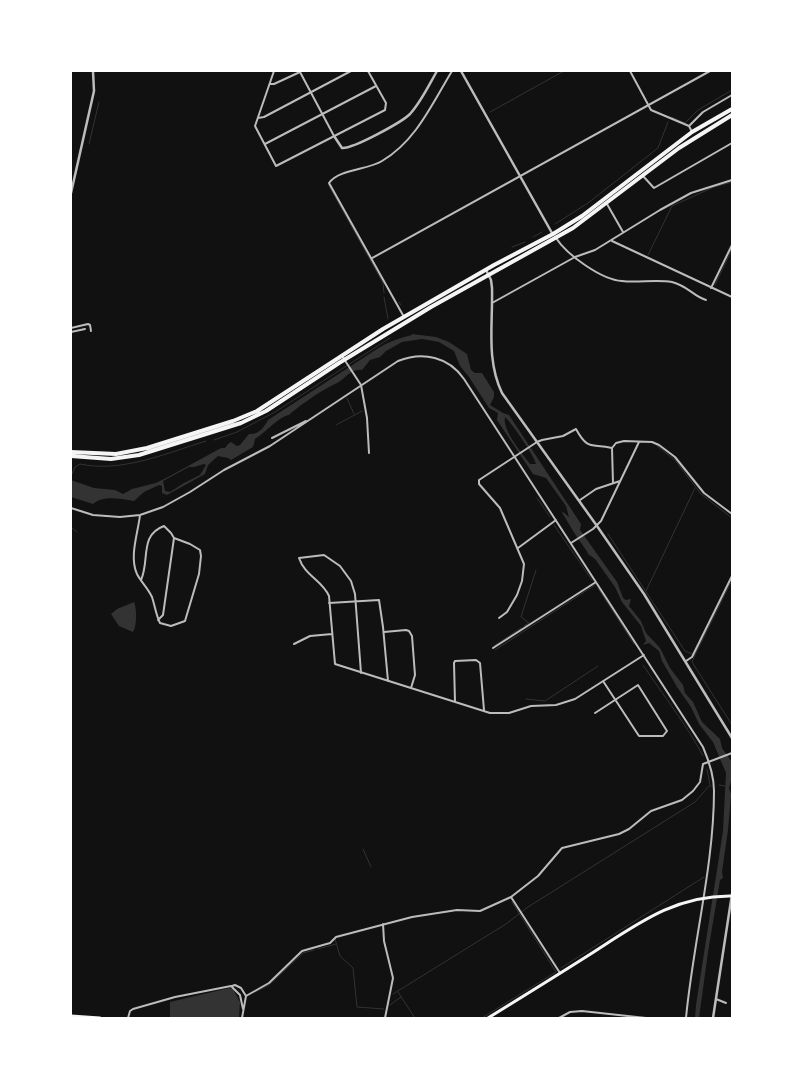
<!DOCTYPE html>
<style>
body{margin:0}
#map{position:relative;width:803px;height:1089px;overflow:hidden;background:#111;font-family:Figtree,sans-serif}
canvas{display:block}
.frame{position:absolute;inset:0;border:72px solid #fff;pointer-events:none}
</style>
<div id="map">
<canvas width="803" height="1089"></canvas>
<div class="frame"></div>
</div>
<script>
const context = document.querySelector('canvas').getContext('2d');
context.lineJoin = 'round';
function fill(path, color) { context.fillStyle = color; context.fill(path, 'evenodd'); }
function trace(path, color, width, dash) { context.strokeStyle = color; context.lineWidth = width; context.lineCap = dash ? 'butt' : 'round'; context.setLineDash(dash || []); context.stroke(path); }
fill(new Path2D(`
 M412,334L436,337L449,342L467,354L471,370L475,373H482L494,392V397L490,405L503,413L509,415L581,524L580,530L617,582L623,598L626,600L631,599L629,606L641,621L646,633L660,648L670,668L683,685L685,693L693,702L702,722L720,739L722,748L732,762V778L729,788L731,795L728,830L722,872L723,878L720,880L708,952L699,1018H695L696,1005L723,831L726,773L713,742L699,724L691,707L677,687L662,661L659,651L649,643L643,645L646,641L641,626L622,602L615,587L595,559L588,554C587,550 584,548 582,544C574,534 569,523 562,513L563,512L569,517L566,506L546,478L533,474L497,420L498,413L489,408L469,377L460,366L454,351L439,342L422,339L402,342L386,351L380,357L370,360L362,370C350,368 344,381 335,384C322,390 300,405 289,415C278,417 265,433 255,439L253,447L231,460L228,458L218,456L208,465L205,474L167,495L162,493V486L159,485L144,492L134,501C121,499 103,495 93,504L71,497V480L94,488L115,490L123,494L132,489L156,483L170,476L221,448H225L228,444L231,442L237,446L240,445L249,434C258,435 264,428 268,420L377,349C388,342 399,338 412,335ZM505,417C512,423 535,457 536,464H530C522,453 502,430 505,417ZM204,464L206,465L200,475L184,483L170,492L165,491L163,481L189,467H194Z
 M134,602C137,609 137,626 133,632L119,626L111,614L117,609Z
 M229,988L233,989L240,1002L239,1018H170V1002Z`), '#333');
trace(new Path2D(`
 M490,112L564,71
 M671,117L685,123L698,110L732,90
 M89,144L99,102
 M328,184L383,283L384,293
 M555,224L588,203L658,148L668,122
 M533,237L542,232
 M512,247L525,242
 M648,255L672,206L714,187L732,182
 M715,285L732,249
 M384,297L388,319
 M399,302L401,305
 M347,398L354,414
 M336,425L362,411
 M214,440L237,432L275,412L390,338
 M657,446L675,460L701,494L732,518
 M72,474L75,467L80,464C122,473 167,453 206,441
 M537,498L550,517
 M554,525L592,580
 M71,527L77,532
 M608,534L685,651L695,655L692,662L732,725
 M598,588L634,644
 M646,591L695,488
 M524,626L529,623L521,617L536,570
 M494,646L521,628
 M495,650L595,585
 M695,655L732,580
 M643,665C663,695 686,724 703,756
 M526,699L545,701L598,666
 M707,769L710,785
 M719,785L725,786
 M363,849L371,867
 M335,939L340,956L353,968L357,1007L384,1009
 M318,949L336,944
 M561,968L704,877
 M255,992L269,985L303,953L314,950
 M398,992L415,1018
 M393,994L506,924L528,907L695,802L709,786H711
 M390,1005L401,997
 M482,1018L556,972L512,902`), '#333', 1);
trace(new Path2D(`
 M274,71L255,126L276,166L385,110L386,103L368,71
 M630,71L651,110L689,126L692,132
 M300,72L334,136
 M270,84H274L300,72
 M258,118L264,117L351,71
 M689,126L703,112L732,95
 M265,144L376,86
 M643,176L654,188L732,143
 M607,204L623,232
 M556,238C567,255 602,280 622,281C638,283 656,279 672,282C688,286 693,296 706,300
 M612,241L732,297
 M372,258L710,71
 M711,288L732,245
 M492,303L575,257L595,250L660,210L691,193L732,180
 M404,317L329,183C339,169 368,170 382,161C416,141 432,104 452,71
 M71,328L88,324L90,325L91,331
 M71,332L85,329
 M342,356L361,385L367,418L369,453
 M272,438L306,421
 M612,448L613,483
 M580,500L596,489L620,481
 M71,508L93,515L120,517L140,515L163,507L190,492L224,470L270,446L398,361C423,351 449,357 464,379L703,747C709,761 714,775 714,791C714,865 693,943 686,1018
 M140,515C138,533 129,557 137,574C141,582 148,588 152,597C155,606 156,615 160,623L171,626L185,621L199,574L201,556L200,550L190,544L174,538L171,533L164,526C139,535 150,561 141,580
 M571,543L593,529L601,521L639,442
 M518,548L556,520
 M329,603L379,600L383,627L388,681
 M499,618L507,612L517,595L522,581L524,564L500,508L479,484V480L537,442L542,440L563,436L576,429C588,451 591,443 612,448L616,443L624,441L652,442L659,445L675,457L704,493L732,514
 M158,620L163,615L174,538
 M384,632L406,630L409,631L412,636L415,675L411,688
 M294,644L310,636L332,634
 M493,648L596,582
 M686,661L692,657L732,576
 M361,673L355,594L351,581L340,566L324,555L299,558C305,576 322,580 329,596L335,664L490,713H509L531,706L556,705L575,699L644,655
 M455,702L454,663L455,661L476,660L480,663L484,710
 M595,713L638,685L667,731L663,736H639L603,681
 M511,897L560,973
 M383,924L384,941L393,978L385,1018
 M232,986L235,985L241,988L246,996
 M716,999L726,1003
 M128,1018L130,1011L133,1009L175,997L231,986L240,995L243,1009
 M242,1018L246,996L269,983L302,951L330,943L336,937L412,917L457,910L480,911L511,897L538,876L562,848L619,834L629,829L651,811L682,800L693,791L700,782L703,764L732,753
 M559,1018L570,1012L582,1011L646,1018`), '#bcbcbc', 2);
trace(new Path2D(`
 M461,71L552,233
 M334,136L342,148C353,149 402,122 410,114C421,102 429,85 437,71
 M71,193L94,91L93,71
 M486,270L491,280L492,288C493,324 486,360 502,393L597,526L644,594L732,738
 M713,1018L732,894`), '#bcbcbc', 2.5);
trace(new Path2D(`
 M71,1016L100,1018
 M488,1018C522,997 556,976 589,955C636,925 674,895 732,896`), '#f5f5f5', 3);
trace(new Path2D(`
 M71,452L116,454L147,448L233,421L257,411L383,329L494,265L553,234L582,216L692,132L732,109
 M71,456L111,459L139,455L241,423L266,411L339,363L431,307L573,228L679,148L732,115`), '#f5f5f5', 4);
</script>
